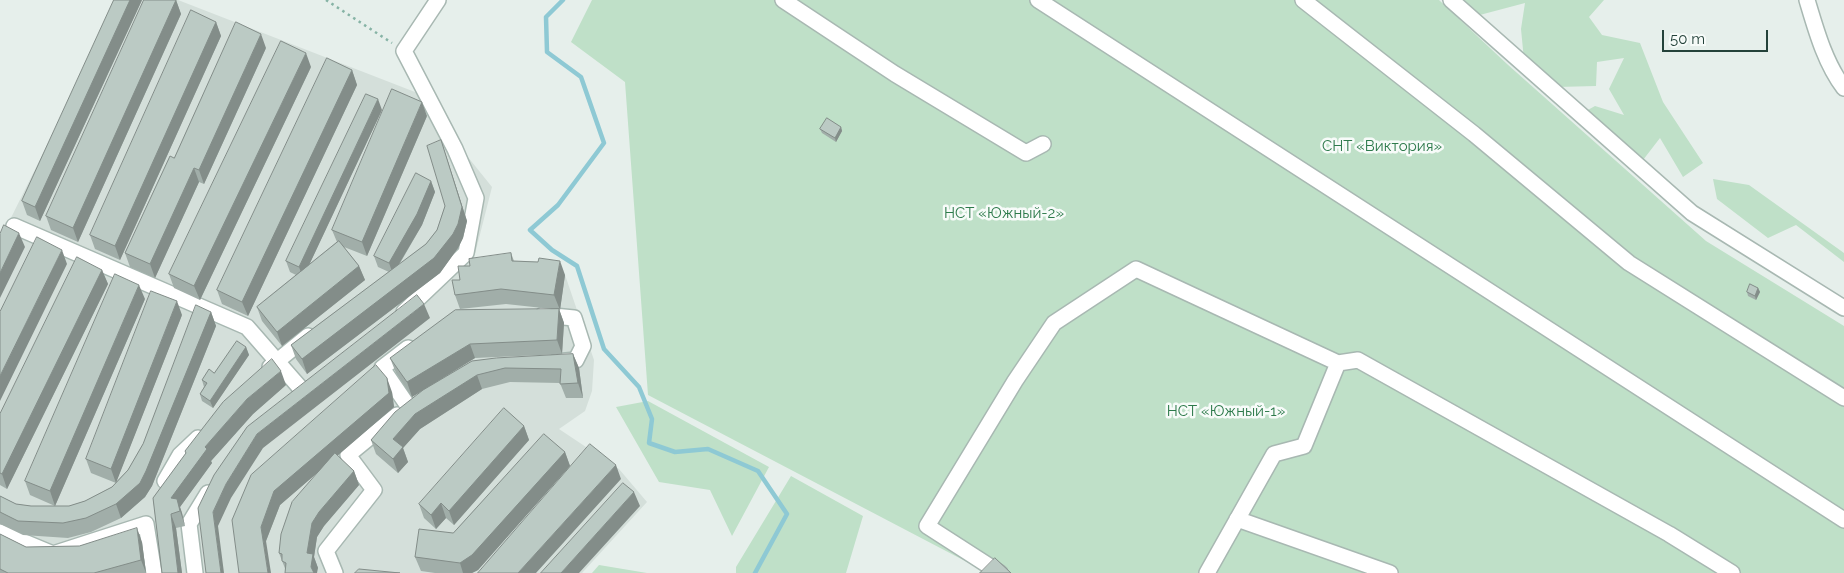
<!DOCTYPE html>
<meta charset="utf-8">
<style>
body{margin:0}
#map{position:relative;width:1844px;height:573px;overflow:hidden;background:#e6efeb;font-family:Raleway,sans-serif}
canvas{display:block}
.scale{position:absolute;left:1662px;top:30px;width:106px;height:22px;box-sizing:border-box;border:2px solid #24423a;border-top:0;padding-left:6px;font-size:15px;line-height:18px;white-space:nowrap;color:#24423a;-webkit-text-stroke:4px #f7fbf9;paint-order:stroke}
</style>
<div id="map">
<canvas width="1844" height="573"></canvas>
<div class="scale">50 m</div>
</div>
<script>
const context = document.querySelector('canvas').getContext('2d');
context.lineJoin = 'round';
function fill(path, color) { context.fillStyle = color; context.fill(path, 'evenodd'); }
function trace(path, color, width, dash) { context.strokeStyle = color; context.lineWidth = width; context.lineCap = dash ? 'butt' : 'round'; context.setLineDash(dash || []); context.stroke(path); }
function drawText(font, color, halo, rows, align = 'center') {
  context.font = font + ' Raleway,sans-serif'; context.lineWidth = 5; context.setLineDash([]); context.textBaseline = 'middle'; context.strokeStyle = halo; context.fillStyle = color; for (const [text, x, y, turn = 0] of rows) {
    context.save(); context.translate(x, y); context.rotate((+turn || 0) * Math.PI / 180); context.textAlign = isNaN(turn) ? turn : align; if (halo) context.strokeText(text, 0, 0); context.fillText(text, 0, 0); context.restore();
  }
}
fill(new Path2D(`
 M119,0H178L433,99L451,136L492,187L474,258L561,263L594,360L592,391L585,411L559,429L619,469L647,502L582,573H0V240Z`), '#d4dfda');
fill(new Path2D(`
 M592,0H1439L1507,64L1706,241L1844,326V573H988L648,395L625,82L571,42Z
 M1457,0H1604L1589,17L1602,35L1640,43L1663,102L1703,163L1683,177L1660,138L1643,160L1586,111L1595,106L1624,115L1609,89L1624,58L1597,62L1596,86L1557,87L1524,60L1521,29L1525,3L1476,16Z
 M1713,179L1749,185L1844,253V262L1796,225L1768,238L1717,199Z
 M648,401L769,467L732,536L710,490L659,482L616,407Z
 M791,476L863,516L846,573H736V567Z
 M599,565L647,573H592Z`), '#bfe0c8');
trace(new Path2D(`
 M563,0L546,17L547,52L581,77L604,143L558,205L530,230L552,250L577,266L604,349L639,387L652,419L649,443L675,452L708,449L758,471L787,514L755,573`), '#8ec9d4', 4.5);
const minor = new Path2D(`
 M783,0L895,74L1026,153L1043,144
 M1038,0L1844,520
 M1303,0L1474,134L1629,263L1844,398
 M1451,0L1692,213L1844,308
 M1807,0C1816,30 1825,63 1844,88
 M14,226L247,327L302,390
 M404,312L466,253L476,198L455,149L404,51L438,0
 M543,315L574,318L583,346L576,360L556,362
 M408,348L382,368L408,406
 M270,367L308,336
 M165,481L180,455L198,438
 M1237,519L1390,573
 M0,532L53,554L146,524L154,573
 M195,573L189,524L208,493
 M335,573L326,551L374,490L348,455L397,415
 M1000,573L927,526L1015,381L1054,323L1136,269L1338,363L1358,360L1669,534L1732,573
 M1207,573L1274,454L1304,446L1338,363`);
trace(minor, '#a8b8b2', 18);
trace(new Path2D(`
 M326,0L392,43`), '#86b3a5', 2.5, [2.5, 4]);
trace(minor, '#fff', 15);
fill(new Path2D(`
 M114,0H142L40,221L27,215L22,201Z
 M176,0L181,14L78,242L51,230L46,216Z
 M216,22L221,36L120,260L95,249L90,235Z
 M266,48L204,184L199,182L155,278L130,267L125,253L174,158Z
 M311,67L200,300L174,288L169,274Z
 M352,70L357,85L248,316L222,304L217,290Z
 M382,110L309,265L337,242L332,230L427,116L367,256L344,247L359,266L365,280L282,346L262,321L257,307L296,275L290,272L286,261Z
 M841,127L842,131L836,142L822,133L820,129Z
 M441,140L467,221L463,238L458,248L440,273L307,374L296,359L291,345L389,272L378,267L374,256L431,181L435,192L422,225L399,265L426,244L437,230L445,206Z
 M511,253L514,261L565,275L560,310L559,309L564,323L562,354L475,358L426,389L472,361L573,354L579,368L583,398H566L560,383L510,382L482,389L420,429L403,448L408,462L398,473L376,454L371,440L422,391L412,397L396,373L390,358L552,309L506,304L460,309L455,295L460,280L470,266Z
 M102,270L108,284L7,489L0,485V414Z
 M1758,288L1760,292L1756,300L1748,296L1747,292Z
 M145,299L55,506L30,495L25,481Z
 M211,312L216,326L152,486L145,497L121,518L91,532L68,538L23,535L0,524V496L16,504L31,506H69L85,501L112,487L116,483L91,473L86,459L182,315L116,482L128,470L143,444Z
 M246,347L249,355L213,408L202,401L200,394L204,387L202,380L214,373Z
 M286,385L253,414L211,461L212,463L180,507L182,513L185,526L176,528L182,573H162L153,498L186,454L185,451Z
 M392,392L394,407L337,456L354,471L359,485L324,526L317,537L314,557L318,568L286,571L279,553L319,471L280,505L266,541L232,520Z
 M524,426L529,440L454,525L446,518L436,529L424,518L419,504Z
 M565,452L570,466L478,570L472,573H435L421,571L415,557L453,533Z
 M0,534L26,547L79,546L142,542L146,573H0Z`), '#a1aea9');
fill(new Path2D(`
 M130,0H142L40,221L35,207Z
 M176,0L181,14L78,242L73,228Z
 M216,22L221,36L120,260L115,246Z
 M261,34L266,48L204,184L199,170Z
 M306,53L311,67L200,300L194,286Z
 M352,70L357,85L248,316L242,302Z
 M378,99L382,110L303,278L299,267Z
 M422,102L427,116L367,256L362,242Z
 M841,127L842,131L836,142L835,138Z
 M441,140L467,221L463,238L458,248L440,273L307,374L302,359L453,234Z
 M194,168L199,182L155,278L150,264Z
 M431,181L435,192L422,225L393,274L389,263Z
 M19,233L25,247L0,298V273Z
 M62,250L67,264L0,401V376Z
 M560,261L565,275L560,310L554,295Z
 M359,266L365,280L282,346L277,332Z
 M102,270L108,284L7,489L2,474Z
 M139,285L145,299L55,506L50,491Z
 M1758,288L1760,292L1756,300L1755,296Z
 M177,301L182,315L116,483L111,469Z
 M424,304L430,318L263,448L231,498L218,526L224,573H221L213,512L226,484L257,434Z
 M559,309L564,323L562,354L557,340Z
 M211,312L216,326L152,486L145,497L121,518L116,504Z
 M470,344L475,358L412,397L407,382Z
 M246,347L249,355L213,408L210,401Z
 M573,354L579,368L583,398L578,383Z
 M281,371L286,385L253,414L211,461L212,463L180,507L182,513L185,526L180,511L171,498L205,447L247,399Z
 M477,375L482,389L420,429L403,448L408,462L398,473L393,459V439L415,414Z
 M387,378L392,392L394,407L280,505L266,541L271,573H268L261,527L274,491Z
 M524,426L529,440L454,525L449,511Z
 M565,452L570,466L478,570L472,573H463L460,563Z
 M616,465L621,479L536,573H518Z
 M354,471L359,485L324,526L317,537L314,557L318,568L317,573H313L307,553L312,523L319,512Z
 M634,492L640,506L579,573H561Z
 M441,503L446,518L436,529L431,515Z
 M171,514L176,528L182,573H178Z
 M137,528L142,542L146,573L141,560Z`), '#838d89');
const building = new Path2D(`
 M114,0H130L35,207L22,201Z
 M144,0H176L73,228L46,216Z
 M191,10L216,22L115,246L90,235Z
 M236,22L261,34L199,170L194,168L150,264L125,253L170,156L174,158Z
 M281,41L306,53L194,286L169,274Z
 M327,58L352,70L242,302L217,290Z
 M392,89L422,102L362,242L332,230Z
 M366,94L378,99L299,267L286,261Z
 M827,118L841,127L835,138L820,129Z
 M441,140L462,207L458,224L453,234L434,258L302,359L291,345L426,244L437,230L445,206L427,146Z
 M416,173L431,181L417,214L389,263L374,256Z
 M4,225L19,233L0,273V234Z
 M37,237L62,250L0,376V312Z
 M339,241L359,266L277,332L257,307Z
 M511,253L512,261L538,262L539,258L560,261L554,295L501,289L455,295L452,280H460L458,266H470L469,259Z
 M77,257L102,270L2,474L0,473V414Z
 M115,274L139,285L50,491L25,481Z
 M1750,284L1758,288L1755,296L1747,292Z
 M151,291L177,301L111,469L86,459Z
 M417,295L424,304L257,434L226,484L213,512L221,573H206L198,508L214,475L247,427Z
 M196,305L211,312L146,471L140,483L116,504L86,518L63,523L18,521L0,512V496L16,504L31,506H69L85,501L112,487L128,470L143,444Z
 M559,309L557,340L470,344L407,382L390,358L455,310Z
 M237,341L246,347L210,401L200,394L207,383L202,380L209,369L214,373Z
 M573,354L578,383L560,384L561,369L505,368L477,375L415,414L393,439L403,447L393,459L371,440L395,412L423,390L472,361L496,358Z
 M272,359L281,371L247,399L205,447L207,449L171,498L177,499L180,511L171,514L178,573H162L153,498L186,453L185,451L223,402Z
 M376,365L387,378L389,393L274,491L261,527L268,573H239L232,520L251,475Z
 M504,408L524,426L449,511L441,503L431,515L419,504Z
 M544,434L565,452L472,555L460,563L415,557L419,529L453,533Z
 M590,444L616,465L518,573H478Z
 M335,453L354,471L319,512L312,523L307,553L313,554L311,567L314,573H285L286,563L282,561V554L279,553L281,534L292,502Z
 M623,483L634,492L561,573H541Z
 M137,528L141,560L94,573H8L0,569V534L26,547L79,546Z
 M995,558L1011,573H980Z
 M359,569L400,573H355Z`);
fill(building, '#bbcac4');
trace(building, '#838d89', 1);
drawText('15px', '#2d7a4b', '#f7fbf9', [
 ["СНТ «Виктория»",1382,146],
 ["НСТ «Южный-2»",1004,213],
 ["НСТ «Южный-1»",1226,411]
]);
</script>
